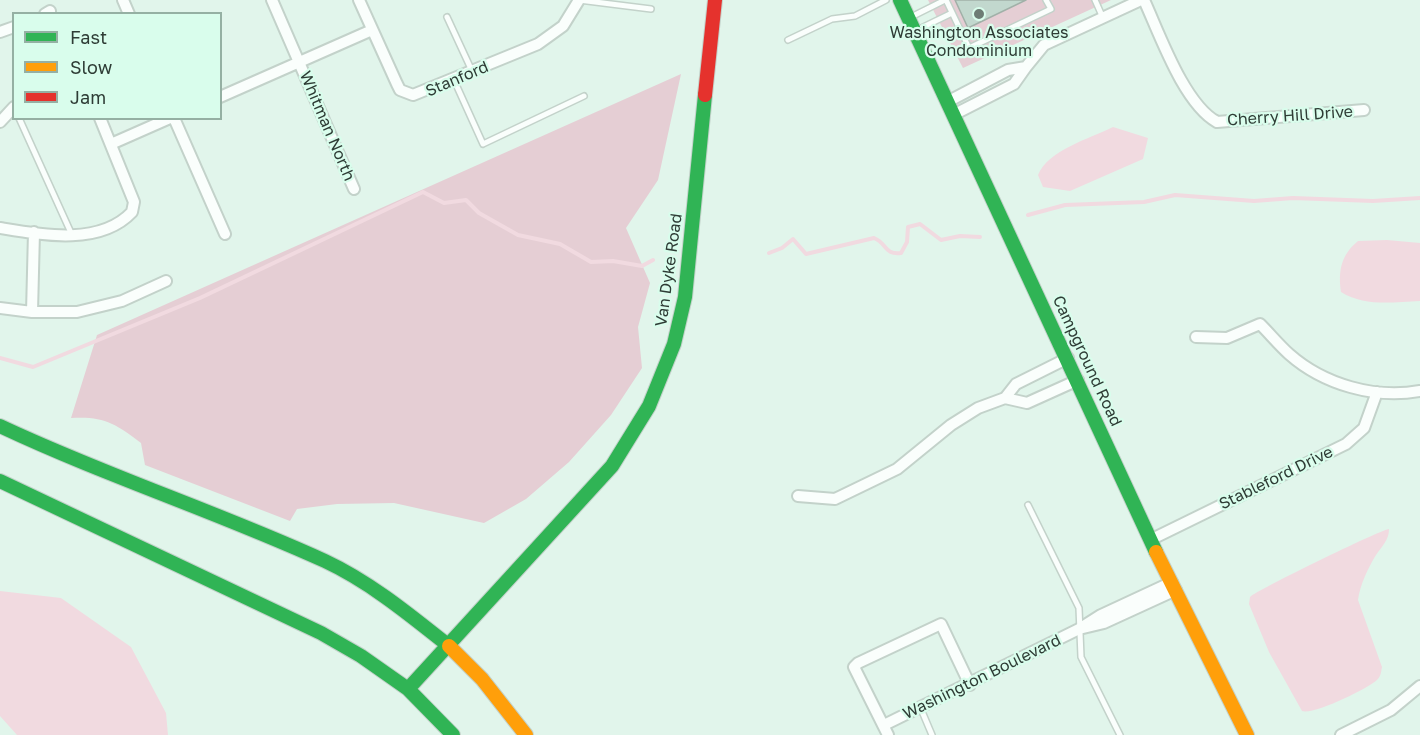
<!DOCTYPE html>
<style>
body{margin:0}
#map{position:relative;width:1420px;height:735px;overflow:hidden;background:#e1f5eb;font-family:"Golos Text",sans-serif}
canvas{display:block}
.legend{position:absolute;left:12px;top:12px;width:210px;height:108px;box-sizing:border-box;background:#d9fdec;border:2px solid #95b0a3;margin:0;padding:8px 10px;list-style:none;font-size:18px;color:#2e3c35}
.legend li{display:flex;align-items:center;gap:12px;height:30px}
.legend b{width:30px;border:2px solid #95b0a3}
</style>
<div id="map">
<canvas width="1420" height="735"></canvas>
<ul class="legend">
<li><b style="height:8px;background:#30b455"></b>Fast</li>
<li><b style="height:8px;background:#ff9f0a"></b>Slow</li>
<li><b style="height:8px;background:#e5322d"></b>Jam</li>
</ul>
</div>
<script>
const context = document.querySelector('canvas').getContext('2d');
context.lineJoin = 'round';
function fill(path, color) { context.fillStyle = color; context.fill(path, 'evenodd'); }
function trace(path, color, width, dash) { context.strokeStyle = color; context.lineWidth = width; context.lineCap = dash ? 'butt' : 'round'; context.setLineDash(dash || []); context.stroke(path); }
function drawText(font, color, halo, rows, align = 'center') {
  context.font = font + ' "Golos Text",sans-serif'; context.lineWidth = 4.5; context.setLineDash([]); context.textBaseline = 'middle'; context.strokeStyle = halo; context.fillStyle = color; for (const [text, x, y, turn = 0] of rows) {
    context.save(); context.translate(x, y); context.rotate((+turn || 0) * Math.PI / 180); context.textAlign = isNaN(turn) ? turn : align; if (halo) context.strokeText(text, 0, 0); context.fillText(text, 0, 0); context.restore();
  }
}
fill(new Path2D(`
 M928,0H1111L963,68Z
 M681,74L658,180L626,228L650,283L638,327L642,368L611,415L569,462L526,499L484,523L394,503L337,504L297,509L290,521L145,465L141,443C115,423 103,416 71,418L97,335Z`), '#e5ced4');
fill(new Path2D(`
 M1113,127L1148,138L1143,159L1070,191L1043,187L1038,175C1048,150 1089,139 1113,127Z
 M1387,240L1420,243V301C1393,302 1365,307 1341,292C1338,271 1341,255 1358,241Z
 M1389,529C1389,540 1382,546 1376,555C1368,568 1360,585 1358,600L1382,667C1381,672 1381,676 1377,680C1367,689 1314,715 1302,711L1269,652L1249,604L1250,597C1257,590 1380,530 1389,529Z
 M0,591L61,598L131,647L166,713L168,735H17L0,716Z`), '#f1dae0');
trace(new Path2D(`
 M1028,215L1065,205L1144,202L1175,195L1254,201L1293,198L1373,201L1420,198
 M769,253L782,248L793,239L806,254L874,238C887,243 884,255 901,253L907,242L908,227L920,224L941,240L960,236L980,237
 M0,358L33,367L200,298L423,192L444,203L466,200L479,213L518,235L560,244L591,262L613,261L642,266L653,260`), '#f1dae0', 4);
const building = new Path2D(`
 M955,0H1026L968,28Z`);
fill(building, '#c2d8ce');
trace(building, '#a1b0a8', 1.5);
const lane = new Path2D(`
 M579,0L651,9
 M946,0L969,48L1051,9L1046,0
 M1095,0L1103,18
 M447,17L472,71
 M909,18L945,0
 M917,30L952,13
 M788,40L832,19L855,16L886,0
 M454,80L483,144L584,96
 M19,118L72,235
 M1028,505L1079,608L1081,657L1120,735
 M921,709L932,735`);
const street = new Path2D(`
 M123,0L129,14
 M272,0L354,189
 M359,0L397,84L400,90L413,95L538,44L563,26L579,0
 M1144,0C1160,35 1184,104 1217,122L1364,110
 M45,14L50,11
 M0,32L14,27
 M1026,67L1044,45L1141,0
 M220,97L372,30
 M949,101L1008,70L1026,67L1014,84L955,114
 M174,118L225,234
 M0,122L14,107
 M111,144L170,118
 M0,228C42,235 100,246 132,212L134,202L100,118
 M0,308L32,312L34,232
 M32,312H77L122,301L166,281
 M1196,337L1227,338L1260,324C1270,334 1279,345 1289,354C1324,385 1375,399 1420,391
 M1005,398L1027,403L1078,380
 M798,496L835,499L897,469L951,425L978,408L1005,398L1016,384L1068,358
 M1150,540L1346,444L1364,428L1377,392
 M1172,582L1101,615L1079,629L1104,623L1176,590
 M884,725L1079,629
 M888,735L854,667L858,663L941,624L970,685
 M1341,735L1391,710L1420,686`);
const fast = new Path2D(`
 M900,0L1156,552
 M0,426C106,476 218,512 325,561C370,582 410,615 449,646
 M0,481L321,633L361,656L408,689
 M453,735L408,689L612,466L649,406L674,344L685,297L705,95`);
const slow = new Path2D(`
 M1156,552L1247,735
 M449,646L482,679L526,735`);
const jam = new Path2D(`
 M705,95L715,0`);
trace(lane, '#c3d2ca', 8);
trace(street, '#c3d2ca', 14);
trace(fast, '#c3d2ca', 16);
trace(slow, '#c3d2ca', 16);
trace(jam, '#c3d2ca', 16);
trace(lane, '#fafefc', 5);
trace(street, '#fafefc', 10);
trace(fast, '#30b455', 14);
trace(slow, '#ff9f0a', 14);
trace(jam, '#e5322d', 14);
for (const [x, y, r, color] of [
 [979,14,6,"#6d7d75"]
]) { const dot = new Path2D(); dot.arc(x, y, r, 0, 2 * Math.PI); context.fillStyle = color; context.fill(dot); trace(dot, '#d9fdec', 2); }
drawText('16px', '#2e3c35', '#d9fdec', [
 ["Washington Associates",979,33],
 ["Condominium",979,51]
]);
drawText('16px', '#2e3c35', '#d9fdec', [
 ["Stanford",457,79,-23],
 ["Cherry Hill Drive",1290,116,-4],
 ["Whitman North",327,126,67],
 ["Van Dyke Road",669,270,-82],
 ["Campground Road",1087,361,65],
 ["Stableford Drive",1276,478,-26],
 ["Washington Boulevard",982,677,-26]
]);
</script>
